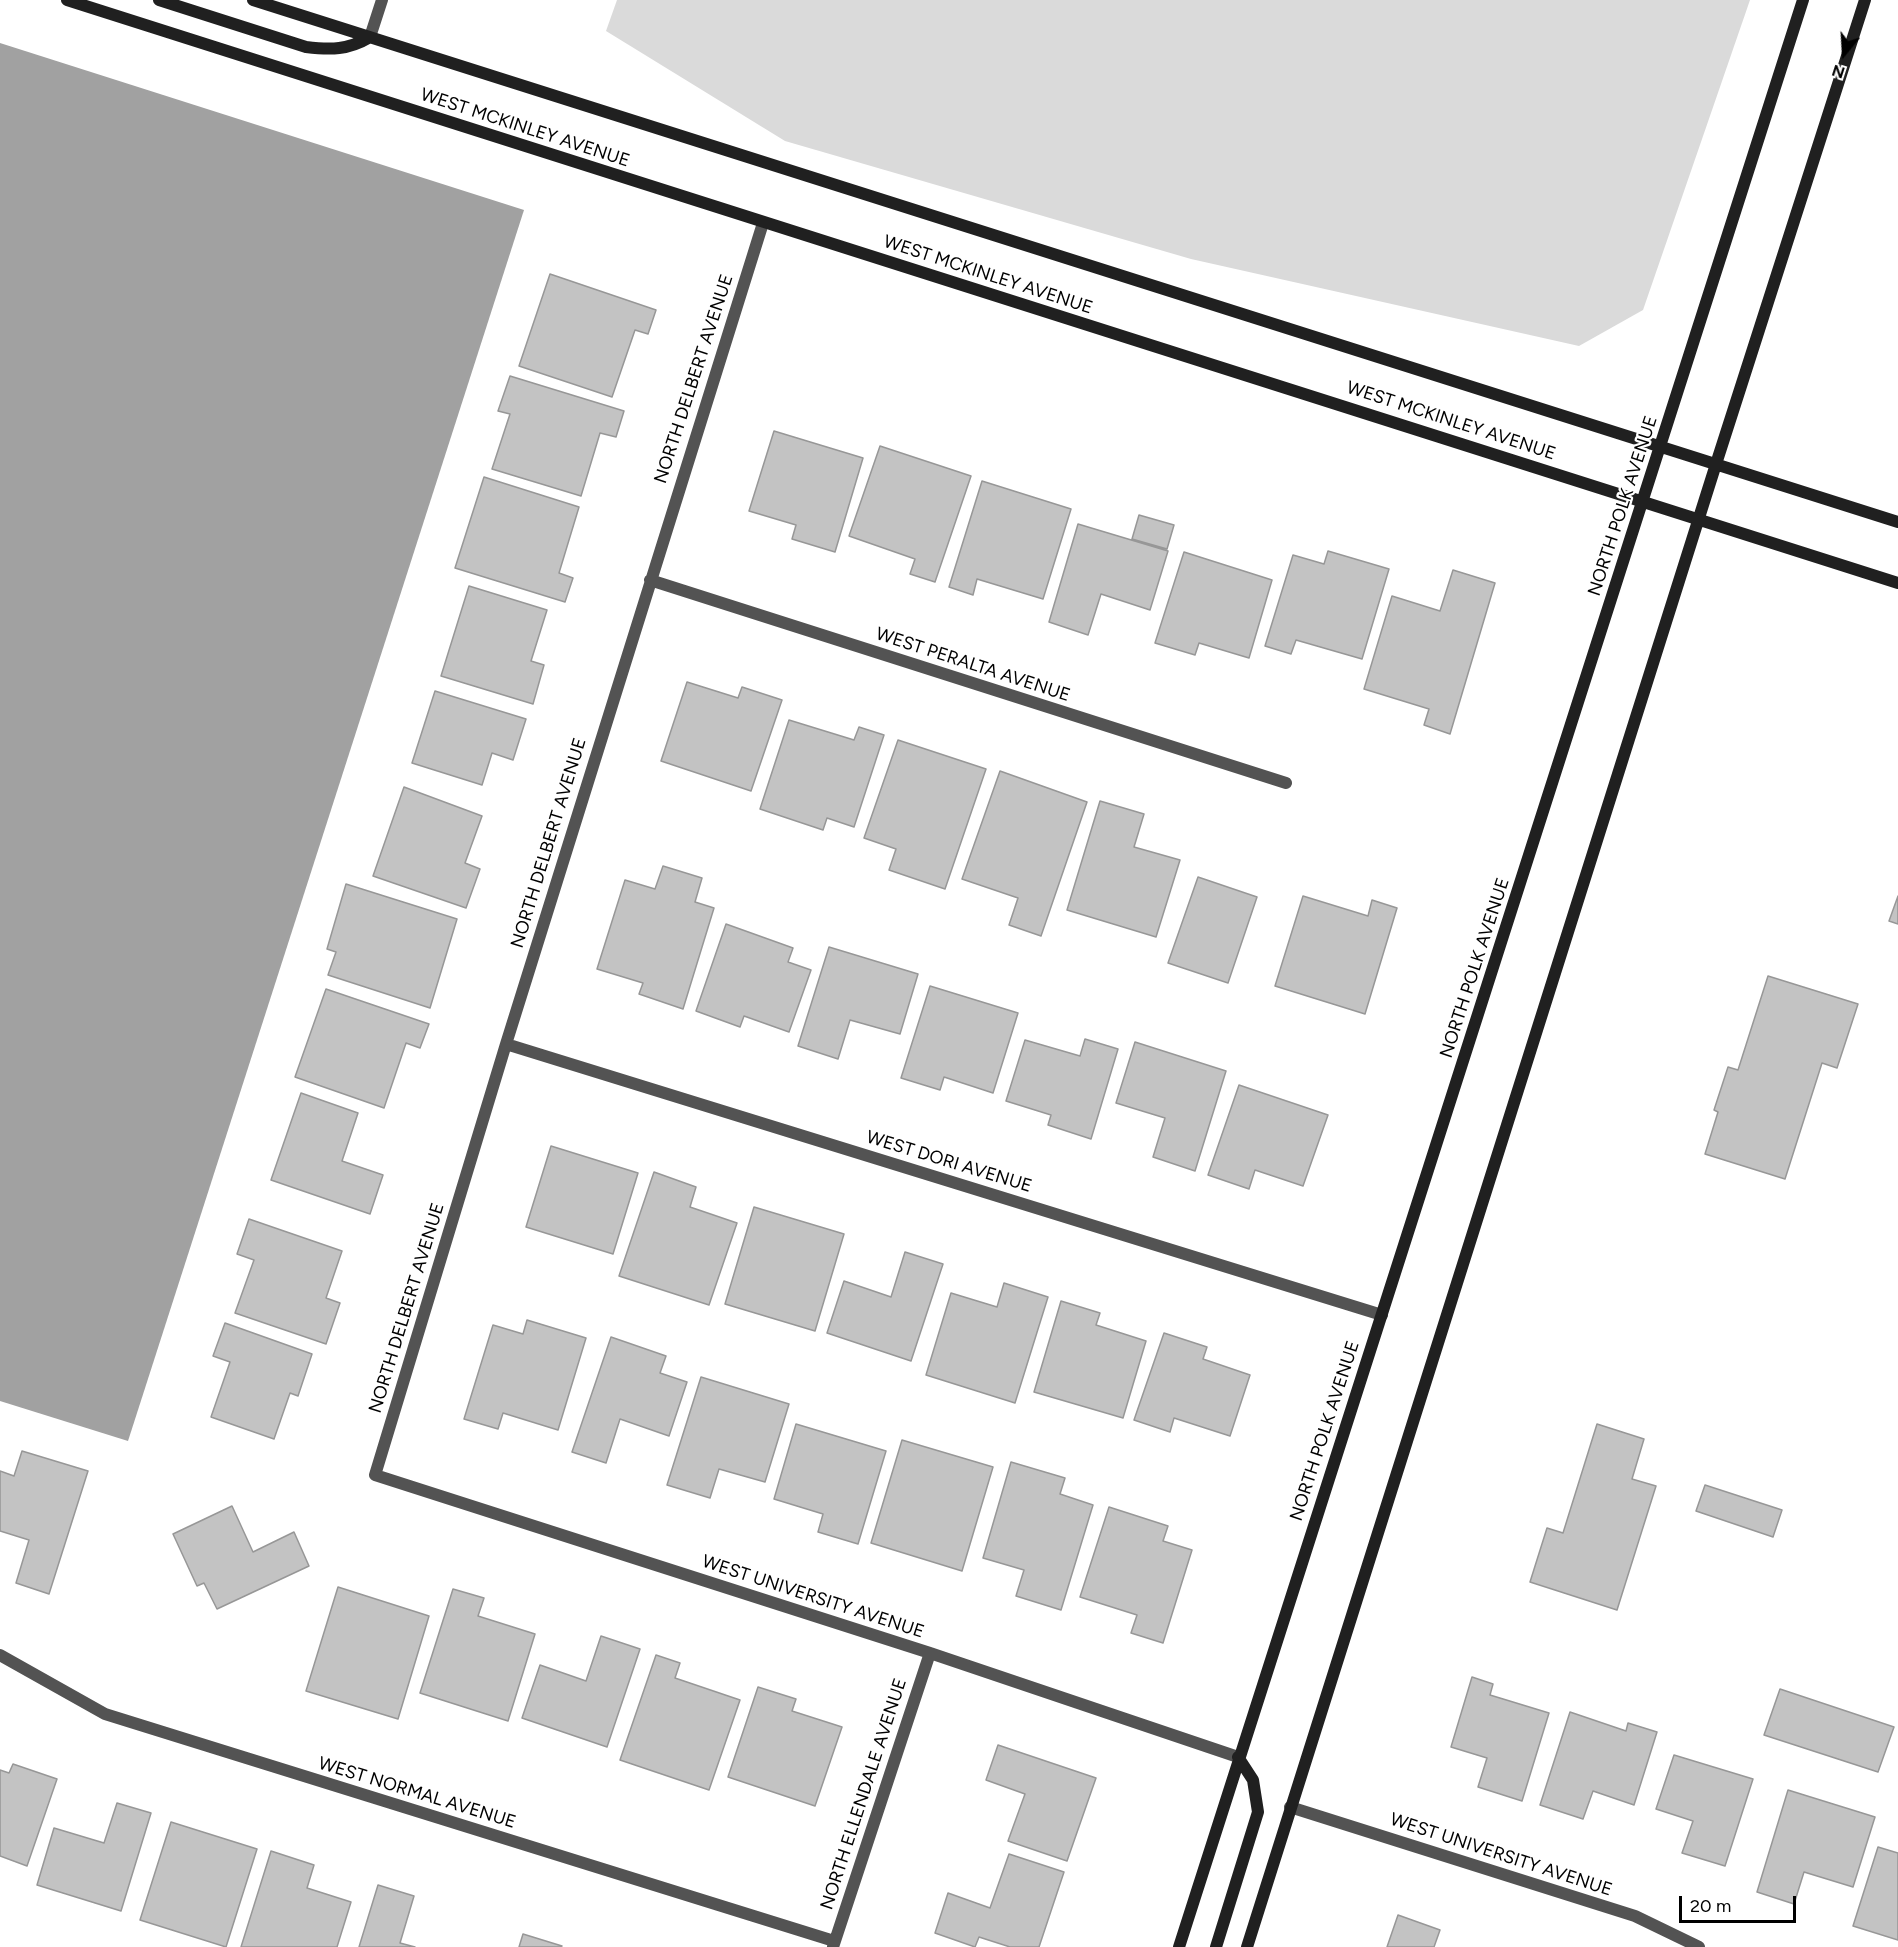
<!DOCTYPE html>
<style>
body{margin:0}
#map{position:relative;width:1898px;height:1947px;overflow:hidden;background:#fff;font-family:Figtree,sans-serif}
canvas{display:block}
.north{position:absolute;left:1814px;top:24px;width:60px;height:60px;-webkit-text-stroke:4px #fff;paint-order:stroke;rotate:198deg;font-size:16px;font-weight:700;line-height:24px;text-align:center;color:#000}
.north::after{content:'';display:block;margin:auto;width:21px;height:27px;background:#000;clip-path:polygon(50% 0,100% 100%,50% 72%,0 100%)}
.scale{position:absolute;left:1679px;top:1896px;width:117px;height:27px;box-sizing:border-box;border:3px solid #000;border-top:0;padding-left:8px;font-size:18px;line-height:21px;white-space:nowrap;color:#000;-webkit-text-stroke:4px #fff;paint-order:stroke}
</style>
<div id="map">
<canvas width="1898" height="1947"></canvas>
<div class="north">N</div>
<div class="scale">20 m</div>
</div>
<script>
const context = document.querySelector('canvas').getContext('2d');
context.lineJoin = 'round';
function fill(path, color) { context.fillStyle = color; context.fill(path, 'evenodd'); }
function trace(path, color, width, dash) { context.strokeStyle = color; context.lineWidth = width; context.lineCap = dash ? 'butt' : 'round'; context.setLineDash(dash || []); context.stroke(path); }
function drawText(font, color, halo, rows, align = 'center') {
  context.font = font + ' Figtree,sans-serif'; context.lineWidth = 4.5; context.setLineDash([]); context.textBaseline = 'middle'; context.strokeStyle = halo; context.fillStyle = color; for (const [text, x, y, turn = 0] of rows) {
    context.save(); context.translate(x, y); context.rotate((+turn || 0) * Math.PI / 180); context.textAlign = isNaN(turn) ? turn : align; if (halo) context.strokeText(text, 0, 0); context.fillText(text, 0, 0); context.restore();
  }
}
fill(new Path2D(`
 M617,0H1750L1643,310L1579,346L1191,259L785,141L606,31Z`), '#dadada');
fill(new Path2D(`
 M0,43L524,210L128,1441L0,1401Z`), '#a1a1a1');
const building = new Path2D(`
 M550,274L656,310L648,334L635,330L612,397L519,366Z
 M510,376L624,411L616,437L600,433L581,496L492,469L510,414L498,411Z
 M774,431L863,458L835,552L792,539L796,525L749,511Z
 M880,446L971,476L935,582L910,574L915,559L849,536Z
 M484,477L579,507L559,573L573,578L565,602L455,568Z
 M982,481L1071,509L1043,599L977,579L973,595L949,587Z
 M1139,515L1174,525L1167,549L1132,539Z
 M1078,524L1168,551L1150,610L1101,594L1088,635L1049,622Z
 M1328,551L1389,569L1362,659L1296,640L1291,654L1265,646L1293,555L1324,564Z
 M1184,552L1272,580L1249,658L1199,643L1195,655L1155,643Z
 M1453,570L1495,583L1450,734L1424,725L1429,709L1364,689L1392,596L1440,611Z
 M469,586L547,610L531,661L544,665L533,704L441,676Z
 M687,682L738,698L742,687L782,700L751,791L661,761Z
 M435,691L526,719L513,760L492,753L482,785L412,763Z
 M789,720L854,740L859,727L884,735L854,827L827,818L823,830L760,809Z
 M898,740L986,769L945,889L889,870L896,849L864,838Z
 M1000,771L1087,802L1041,936L1009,925L1018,898L962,879Z
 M404,787L482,816L465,863L480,869L466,908L373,876Z
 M1100,801L1144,814L1134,847L1180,860L1156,937L1067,910Z
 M663,866L702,878L695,902L714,908L683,1009L639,994L643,983L597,969L625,880L655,889Z
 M1198,877L1257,897L1228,983L1168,963Z
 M346,884L457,919L430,1008L328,975L336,952L327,949Z
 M1303,896L1368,916L1372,900L1397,908L1365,1014L1275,986Z
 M1898,896V924L1889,921Z
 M726,924L793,948L788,962L811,970L789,1032L744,1016L740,1027L696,1011Z
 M829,947L918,974L900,1034L850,1020L838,1059L798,1046Z
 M1768,976L1858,1004L1837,1068L1822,1063L1785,1179L1705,1154L1718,1112L1714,1110L1728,1067L1738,1070Z
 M930,986L1018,1013L993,1093L944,1077L940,1090L901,1078Z
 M326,989L429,1024L420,1048L406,1043L384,1108L295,1077Z
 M1085,1039L1118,1049L1091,1139L1048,1125L1051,1115L1006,1101L1025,1040L1080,1056Z
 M1135,1042L1226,1071L1195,1171L1153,1157L1165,1118L1116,1103Z
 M1239,1085L1328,1115L1303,1186L1255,1170L1249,1189L1208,1175Z
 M301,1093L358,1113L342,1161L383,1175L370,1214L271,1180Z
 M551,1146L638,1173L613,1254L526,1227Z
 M654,1172L696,1187L690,1207L737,1223L709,1305L619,1276Z
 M754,1207L844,1234L815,1331L725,1304Z
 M249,1219L342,1251L326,1298L340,1303L326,1344L235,1313L254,1260L237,1254Z
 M905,1252L943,1264L911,1361L827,1333L844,1281L891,1297Z
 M1004,1283L1048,1297L1015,1403L926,1375L951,1293L997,1307Z
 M1061,1301L1100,1313L1096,1325L1146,1341L1123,1418L1034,1392Z
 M527,1320L586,1338L558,1430L503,1413L498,1429L464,1419L493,1325L523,1334Z
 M225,1323L312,1354L298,1396L290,1393L274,1439L211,1417L230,1362L213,1356Z
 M1164,1333L1207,1347L1203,1359L1250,1375L1230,1436L1174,1418L1170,1432L1134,1420Z
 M611,1337L666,1356L660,1373L687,1382L669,1436L620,1419L606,1463L572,1452Z
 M701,1377L789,1404L765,1482L719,1469L710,1498L667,1485Z
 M796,1424L886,1451L858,1544L818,1532L823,1514L774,1499Z
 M1597,1424L1644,1439L1632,1479L1656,1486L1617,1610L1530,1582L1547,1528L1563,1533Z
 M902,1440L993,1467L962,1571L871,1543Z
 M22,1451L88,1471L49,1594L16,1583L29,1540L0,1531V1471L14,1476Z
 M1011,1462L1065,1478L1060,1494L1093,1505L1061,1610L1016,1596L1024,1570L983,1558Z
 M1705,1485L1782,1510L1773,1537L1696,1511Z
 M232,1506L253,1552L294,1532L309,1566L217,1609L204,1583L197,1586L173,1534Z
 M1109,1507L1168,1526L1163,1541L1192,1550L1163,1643L1131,1633L1137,1615L1080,1597Z
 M338,1587L429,1616L398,1719L306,1691Z
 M453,1589L484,1598L478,1616L535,1634L508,1721L420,1693Z
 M601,1636L640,1649L607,1747L522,1718L540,1665L586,1681Z
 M656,1655L680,1663L675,1678L740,1700L709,1790L620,1760Z
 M1472,1677L1493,1684L1490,1695L1549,1713L1522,1801L1478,1787L1487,1758L1451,1747Z
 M758,1687L796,1699L792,1711L842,1727L815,1806L728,1777Z
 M1780,1689L1894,1727L1878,1772L1764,1735Z
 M1570,1712L1626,1731L1628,1723L1657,1732L1634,1805L1593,1791L1583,1819L1540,1805Z
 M998,1745L1096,1778L1067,1861L1008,1841L1025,1794L986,1780Z
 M1674,1755L1753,1779L1725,1866L1682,1853L1693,1821L1656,1809Z
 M13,1764L57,1779L27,1866L0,1856V1770L9,1773Z
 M1788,1790L1875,1817L1853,1887L1804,1872L1794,1904L1757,1892Z
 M117,1803L151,1813L121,1911L37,1885L54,1828L104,1843Z
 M171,1822L257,1849L226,1947L140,1920Z
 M1878,1847L1898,1853V1940L1853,1926Z
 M271,1851L314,1865L307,1888L351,1902L337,1947H241Z
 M1009,1854L1064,1872L1039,1947H1010L979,1937L975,1947L935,1933L948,1893L990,1908Z
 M378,1885L414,1896L400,1943L415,1947H359Z
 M1398,1915L1440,1930L1434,1947H1387Z
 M523,1934L562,1946L561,1947H519Z`);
fill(building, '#c3c3c3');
trace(building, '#979797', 1.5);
trace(new Path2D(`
 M370,37L382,0
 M763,223L506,1044L375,1475L930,1653L1238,1757
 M650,580L1286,783
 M506,1044L1382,1315
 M0,1655L105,1714L834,1941
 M1290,1807L1635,1916L1699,1947
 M833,1947L930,1653`), '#535353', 12);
trace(new Path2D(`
 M67,0L1898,583
 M159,0L306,47C331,50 348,50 370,37
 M253,0L1898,522
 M1179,1947L1803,0
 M1216,1947L1258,1812L1253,1780L1238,1757
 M1247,1947L1716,464L1865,0`), '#202020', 12);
drawText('18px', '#000', '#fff', [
 ["WEST MCKINLEY AVENUE",525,128,18],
 ["WEST MCKINLEY AVENUE",988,275,18],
 ["NORTH DELBERT AVENUE",694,379,-72],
 ["WEST MCKINLEY AVENUE",1451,421,18],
 ["NORTH POLK AVENUE",1623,506,-72],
 ["WEST PERALTA AVENUE",973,665,18],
 ["NORTH DELBERT AVENUE",549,843,-73],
 ["NORTH POLK AVENUE",1475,968,-72],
 ["WEST DORI AVENUE",949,1162,17],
 ["NORTH DELBERT AVENUE",407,1308,-73],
 ["NORTH POLK AVENUE",1325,1431,-72],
 ["WEST UNIVERSITY AVENUE",813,1597,18],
 ["WEST NORMAL AVENUE",417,1793,17],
 ["NORTH ELLENDALE AVENUE",864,1794,-72],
 ["WEST UNIVERSITY AVENUE",1501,1855,18]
]);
</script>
